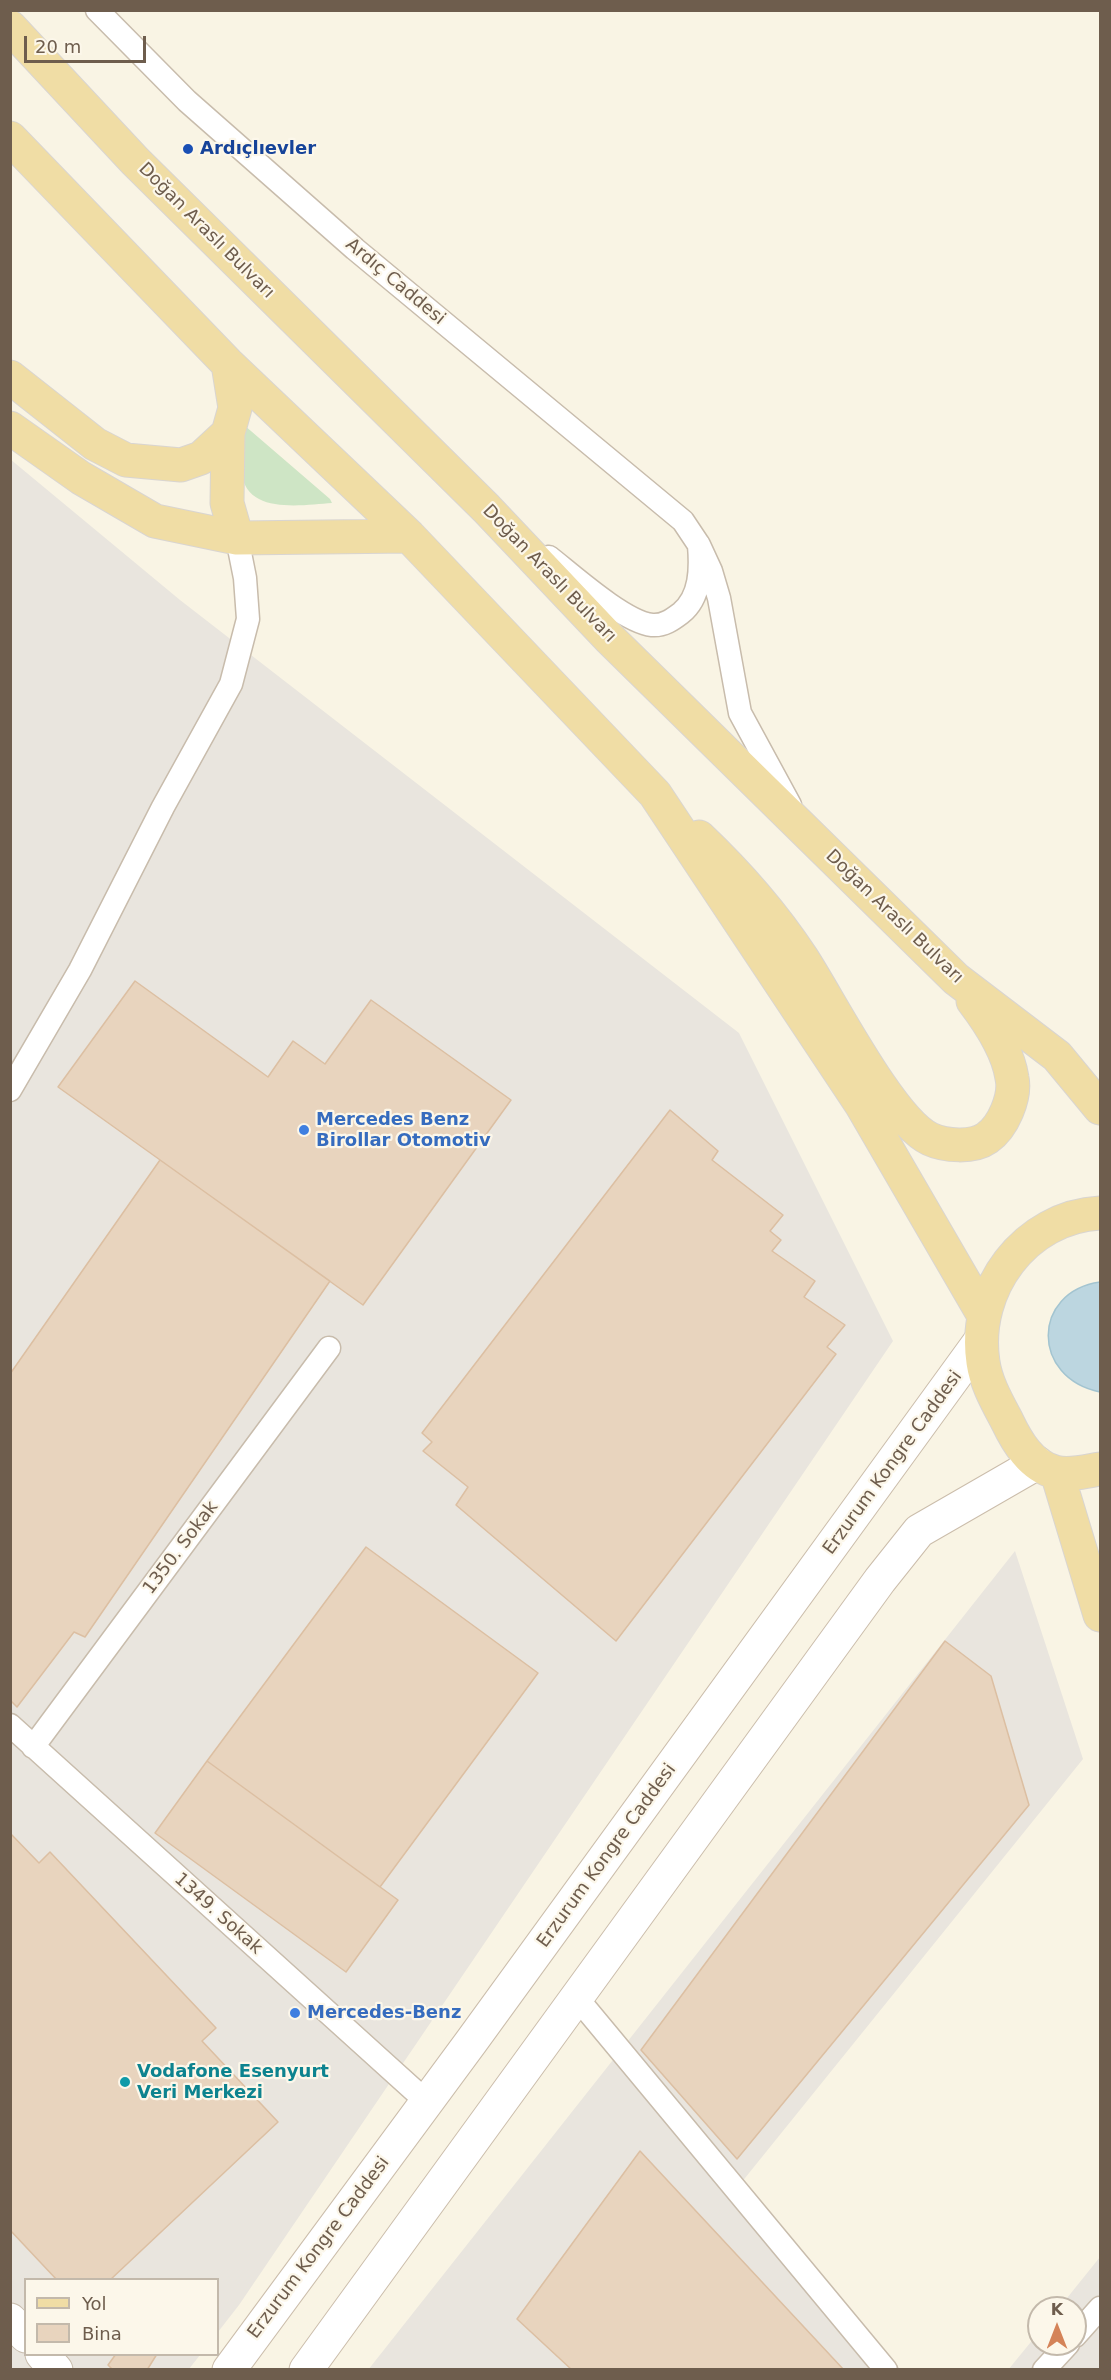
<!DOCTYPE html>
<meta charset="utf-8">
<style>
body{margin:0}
#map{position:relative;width:1111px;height:2380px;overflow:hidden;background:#f9f4e4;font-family:"DejaVu Sans",sans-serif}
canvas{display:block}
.frame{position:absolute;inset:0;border:12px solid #6e5d4d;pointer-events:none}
.legend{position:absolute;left:24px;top:2278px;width:195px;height:78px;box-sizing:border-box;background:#fcf7ea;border:2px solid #c3b9ab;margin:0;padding:8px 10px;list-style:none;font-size:18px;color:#6e5d4d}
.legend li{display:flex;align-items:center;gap:12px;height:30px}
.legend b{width:30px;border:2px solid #c3b9ab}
.north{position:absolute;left:1027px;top:2296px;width:60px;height:60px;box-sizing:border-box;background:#fcf7ea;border:2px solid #c3b9ab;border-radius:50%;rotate:0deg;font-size:16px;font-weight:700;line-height:24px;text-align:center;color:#6e5d4d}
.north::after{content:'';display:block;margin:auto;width:21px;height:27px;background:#d48358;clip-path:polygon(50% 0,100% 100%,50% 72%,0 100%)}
.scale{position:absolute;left:24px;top:36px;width:122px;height:27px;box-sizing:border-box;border:3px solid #6e5d4d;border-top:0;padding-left:8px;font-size:18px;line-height:21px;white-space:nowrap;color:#6e5d4d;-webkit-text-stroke:4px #fcf7ea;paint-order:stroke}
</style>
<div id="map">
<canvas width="1111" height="2380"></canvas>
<div class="frame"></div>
<ul class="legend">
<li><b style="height:8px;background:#f0dda5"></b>Yol</li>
<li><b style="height:16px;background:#e8d4be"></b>Bina</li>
</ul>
<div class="north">K</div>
<div class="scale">20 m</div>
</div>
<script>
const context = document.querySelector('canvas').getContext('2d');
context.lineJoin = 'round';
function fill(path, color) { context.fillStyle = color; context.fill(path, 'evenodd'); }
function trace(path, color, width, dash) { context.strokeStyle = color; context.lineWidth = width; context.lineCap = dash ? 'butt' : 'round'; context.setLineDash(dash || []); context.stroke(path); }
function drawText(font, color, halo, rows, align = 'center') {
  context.font = font + ' "DejaVu Sans",sans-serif'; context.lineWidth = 4.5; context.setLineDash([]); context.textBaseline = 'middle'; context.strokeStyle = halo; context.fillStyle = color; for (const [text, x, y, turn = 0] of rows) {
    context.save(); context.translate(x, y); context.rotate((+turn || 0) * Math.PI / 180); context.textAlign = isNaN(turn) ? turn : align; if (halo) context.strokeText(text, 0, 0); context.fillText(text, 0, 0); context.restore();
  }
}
fill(new Path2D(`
 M10,459L180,600L739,1033L893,1341L239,2305L218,2332V2280H26V2354L200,2355L189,2369H11Z
 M1015,1551L1083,1759L741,2183L900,2369L368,2370Z
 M1100,2257V2369L1008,2370L1039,2332V2344H1075V2308H1059Z`), '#e9e5de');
fill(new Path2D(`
 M244,425L330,499L332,503C302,505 245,515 242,472C240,457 243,441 244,425Z`), '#cee5c5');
const water = new Path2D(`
 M1100,1282V1392C1031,1378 1031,1292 1100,1282Z`);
fill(water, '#bcd6e0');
trace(water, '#a3c4d0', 1.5);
const building = new Path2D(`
 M135,981L268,1077L293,1041L325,1064L371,1000L511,1100L363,1305L58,1087Z
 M670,1110L718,1151L712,1160L783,1215L770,1231L781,1240L772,1251L815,1281L804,1297L845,1325L827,1347L836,1354L616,1641L456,1505L468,1487L423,1451L432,1442L422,1433Z
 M160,1160L330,1281L85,1637L74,1632L17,1707L10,1700V1374Z
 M366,1547L538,1673L380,1887L207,1761Z
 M945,1641L991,1676L1029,1805L737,2159L641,2050Z
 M207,1761L398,1900L346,1972L155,1833Z
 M10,1833L39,1863L50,1852L216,2028L202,2041L278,2122L110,2280H57L10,2230Z
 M640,2151L844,2370H572L517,2319Z
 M116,2354H157L147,2370H113L108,2365Z`);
fill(building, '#e8d4be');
trace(building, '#dcbfa2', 1.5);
const lane = new Path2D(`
 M97,10L187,101L355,249L683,521L699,545
 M549,557C572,575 624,622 652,625C664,626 673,619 681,613C701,597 701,568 699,545L711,571L719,598L740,713L790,805
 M10,1090L80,970L163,807L231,684L248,619L245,578L237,538
 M10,1725L427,2102
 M33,1747L329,1348
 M577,1998L886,2370
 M1075,2336L1100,2308
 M1044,2370L1068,2344`);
const street = new Path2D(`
 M10,2320L26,2336
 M42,2354L56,2370`);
const secondary = new Path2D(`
 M229,2370L471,2042L981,1340
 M306,2370L880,1580L919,1531L1037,1463`);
const primary = new Path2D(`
 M10,27L135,161L486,508L609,638L956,979L1057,1056L1100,1108
 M10,138L228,364L409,536L655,794L861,1104L983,1314
 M10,377L95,444L126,460L181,465L201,458L228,433L235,408L228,364
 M10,428L81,478L155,521L237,538L409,536
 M228,433L227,503L237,538
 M699,837C737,873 773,914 802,958C829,999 890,1120 930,1139C945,1146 973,1148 987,1138C1003,1127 1016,1097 1012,1078C1008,1051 989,1022 973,1001
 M1100,1213C1025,1217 972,1289 983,1362C986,1383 997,1402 1007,1421C1017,1442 1031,1466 1055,1472C1069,1476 1087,1471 1100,1469
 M1057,1473L1100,1615`);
trace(lane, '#c8bcac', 25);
trace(street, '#c8bcac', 35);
trace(secondary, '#cbbdab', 35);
trace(primary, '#d9d5d1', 35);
trace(lane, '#fff', 22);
trace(street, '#fff', 33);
trace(secondary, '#fff', 33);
trace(primary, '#f0dda5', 33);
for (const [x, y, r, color] of [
 [188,149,6,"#1a4fb4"],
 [304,1130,6,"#3f7fe0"],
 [295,2013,6,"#3f7fe0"],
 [125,2082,6,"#0f9aa8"]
]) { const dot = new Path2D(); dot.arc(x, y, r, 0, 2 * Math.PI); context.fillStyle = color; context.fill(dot); trace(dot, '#fcf7ea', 2); }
drawText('bold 18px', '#164399', '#fcf7ea', [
 ["Ardıçlıevler",200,149]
], 'left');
drawText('18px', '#6e5d4d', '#fcf7ea', [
 ["Doğan Araslı Bulvarı",206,231,45],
 ["Ardıç Caddesi",395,282,40],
 ["Doğan Araslı Bulvarı",549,574,46],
 ["Doğan Araslı Bulvarı",894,917,44],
 ["Erzurum Kongre Caddesi",893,1463,-54],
 ["1350. Sokak",181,1548,-53],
 ["Erzurum Kongre Caddesi",607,1856,-54],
 ["1349. Sokak",218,1914,42],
 ["Erzurum Kongre Caddesi",319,2248,-53]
]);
drawText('bold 18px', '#366cbe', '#fcf7ea', [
 ["Mercedes Benz",316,1120],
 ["Birollar Otomotiv",316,1141],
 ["Mercedes-Benz",307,2013]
], 'left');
drawText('bold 18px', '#0d838f', '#fcf7ea', [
 ["Vodafone Esenyurt",137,2072],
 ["Veri Merkezi",137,2093]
], 'left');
</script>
